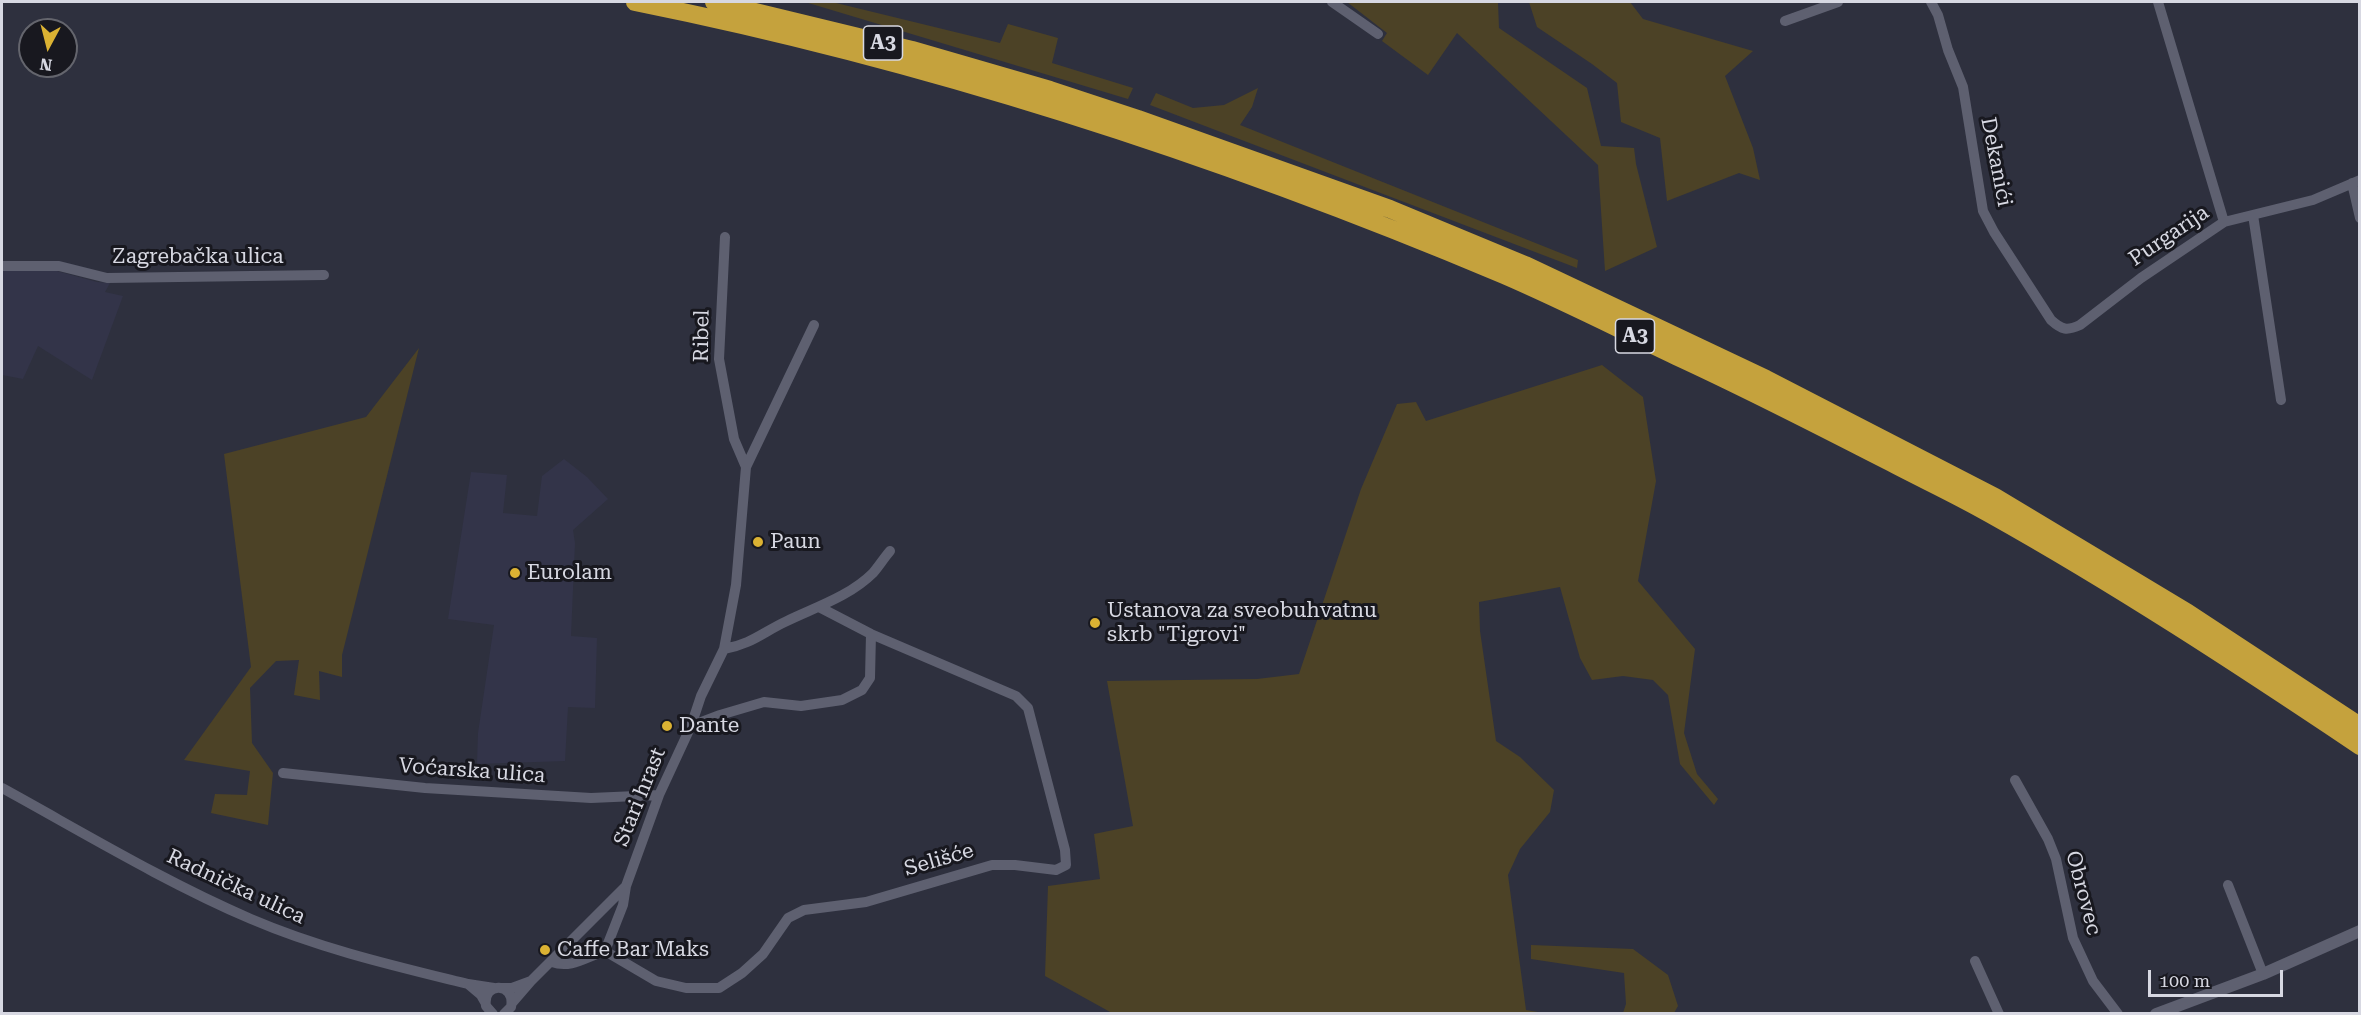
<!DOCTYPE html>
<meta charset="utf-8">
<style>
body{margin:0}
#map{position:relative;width:2361px;height:1015px;overflow:hidden;background:#2e303e;font-family:"Roboto Serif",serif}
canvas{display:block}
.frame{position:absolute;inset:0;border:3px solid #d7d8e2;pointer-events:none}
.north{position:absolute;left:18px;top:18px;width:60px;height:60px;box-sizing:border-box;background:#18181f;border:2px solid #64656d;border-radius:50%;rotate:187deg;font-size:16px;font-weight:700;line-height:24px;text-align:center;color:#d7d8e2}
.north::after{content:'';display:block;margin:auto;width:21px;height:27px;background:#dbb233;clip-path:polygon(50% 0,100% 100%,50% 72%,0 100%)}
.scale{position:absolute;left:2148px;top:970px;width:135px;height:27px;box-sizing:border-box;border:3px solid #d7d8e2;border-top:0;padding-left:8px;font-size:18px;line-height:21px;white-space:nowrap;color:#d7d8e2;-webkit-text-stroke:4px #18181f;paint-order:stroke}
</style>
<div id="map">
<canvas width="2361" height="1015"></canvas>
<div class="frame"></div>
<div class="north">N</div>
<div class="scale">100 m</div>
</div>
<script>
const context = document.querySelector('canvas').getContext('2d');
context.lineJoin = 'round';
function fill(path, color) { context.fillStyle = color; context.fill(path, 'evenodd'); }
function trace(path, color, width, dash) { context.strokeStyle = color; context.lineWidth = width; context.lineCap = dash ? 'butt' : 'round'; context.setLineDash(dash || []); context.stroke(path); }
function drawText(font, color, halo, rows, align = 'center') {
  context.font = font + ' "Roboto Serif",serif'; context.lineWidth = 6; context.setLineDash([]); context.textBaseline = 'middle'; context.strokeStyle = halo; context.fillStyle = color; for (const [text, x, y, turn = 0] of rows) {
    context.save(); context.translate(x, y); context.rotate((+turn || 0) * Math.PI / 180); context.textAlign = isNaN(turn) ? turn : align; if (halo) context.strokeText(text, 0, 0); context.fillText(text, 0, 0); context.restore();
  }
}
fill(new Path2D(`
 M19,267L57,271L97,282L110,283L105,292L123,296L92,380L38,346L23,379L2,375V269Z
 M564,459L587,477L608,499L573,530L575,543L571,636L597,638L595,708L568,707L565,761L477,764L478,733L494,625L448,619L471,472L507,475L503,513L537,516L542,476Z`), '#333449');
fill(new Path2D(`
 M805,2H832L1000,43L1008,24L1058,38L1052,63L1133,88L1128,99Z
 M1347,2H1498L1499,28L1587,88L1601,146L1634,148L1636,164L1657,247L1605,271L1598,165L1457,33L1428,75L1382,41L1387,33Z
 M1529,2H1630L1643,19L1753,51L1725,76L1753,148L1760,180L1739,173L1667,201L1660,138L1621,122L1617,83L1592,64L1537,27Z
 M1258,88L1252,107L1240,125L1578,260L1577,268L1150,105L1156,93L1193,108L1224,105Z
 M419,348L342,655V677L319,671L320,700L294,695L299,660L276,661L250,688L252,743L273,773L268,825L211,813L215,794L247,795L250,771L184,760L251,667L224,454L366,417Z
 M1602,365L1643,397L1656,481L1638,581L1695,649L1684,733L1697,774L1718,799L1714,805L1680,764L1668,695L1653,680L1623,676L1592,680L1580,658L1560,587L1479,602L1480,631L1496,741L1520,757L1554,790L1550,812L1520,849L1508,875L1526,1010L1544,1013H1112L1045,976L1048,886L1100,879L1094,834L1133,826L1107,681L1257,679L1299,674L1361,489L1397,404L1416,402L1426,421Z
 M1531,945L1633,949L1668,975L1678,1006L1674,1013H1623L1626,1004L1624,973L1531,959Z`), '#4c4226');
trace(new Path2D(`
 M1332,2L1378,34
 M1931,2L1938,15L1948,50L1963,87L1983,211L1994,232L2051,320C2062,330 2067,331 2080,325L2141,278L2224,222L2313,200L2360,180
 M2158,2L2224,222
 M1785,21L1838,2
 M2352,183L2360,218
 M2253,215L2281,400
 M2,266H59L107,278L324,275
 M746,467L814,325
 M724,649L736,585L746,467L734,439L719,359L725,237
 M691,726L720,715L764,702L801,706L842,700L862,690L870,678L871,634
 M283,773L425,788L591,798L659,795
 M2015,780L2048,839L2056,859L2073,938L2093,981L2118,1014
 M2,788C84,833 165,882 251,919C321,949 395,966 468,984
 M2228,885L2263,974
 M605,951L623,905L626,886
 M1975,961L1999,1014
 M552,962C571,969 586,957 605,951L656,981L686,988H719L742,973L763,954L788,918L804,910L866,902L992,865H1015L1056,870L1066,865L1065,850L1028,708L1016,696L871,634L819,607
 M531,981L626,886L659,795L691,726L701,696L724,649C752,644 763,632 787,621C816,607 850,596 873,573C879,566 884,558 890,551
 M503,988H512L531,981L512,1003
 M485,1002L481,995L468,984L494,988
 M493,1014L486,1006C482,981 516,982 511,1007L504,1014`), '#5e6070', 10);
trace(new Path2D(`
 M2156,1014L2263,974L2360,931`), '#5e6070', 12);
trace(new Path2D(`
 M635,2C933,62 1224,157 1504,275C1562,300 1619,329 1676,356C1748,389 1818,425 1888,461C1922,479 1957,495 1990,514C2117,585 2239,665 2360,746
 M714,2L912,50L1050,90L1138,119L1390,209L1525,265L1766,379L1995,497L2188,613L2360,726`), '#c5a23d', 18);
for (const [x, y, r, color] of [
 [758,542,6,"#dbb233"],
 [515,573,6,"#dbb233"],
 [1095,623,6,"#dbb233"],
 [667,726,6,"#dbb233"],
 [545,950,6,"#dbb233"]
]) { const dot = new Path2D(); dot.arc(x, y, r, 0, 2 * Math.PI); context.fillStyle = color; context.fill(dot); trace(dot, '#18181f', 2); }
for (const [x, y, w] of [
 [883,43,39],
 [1635,336,39]
]) { const box = new Path2D(); box.roundRect(x - w / 2, y - 17, w, 34, 4.5); context.fillStyle = '#18181f'; context.fill(box); trace(box, '#d7d8e2', 1.5); }
drawText('bold 20px', '#d7d8e2', null, [
 ["A3",883,43],
 ["A3",1635,336]
]);
drawText('21px', '#d7d8e2', '#18181f', [
 ["Dekanići",1996,162,79],
 ["Purgarija",2169,236,-34],
 ["Zagrebačka ulica",198,257],
 ["Ribel",702,336,-89],
 ["Voćarska ulica",472,771,4],
 ["Stari hrast",640,797,-68],
 ["Selišće",939,860,-16],
 ["Radnička ulica",236,887,25],
 ["Obrovec",2083,893,75]
]);
drawText('21px', '#d7d8e2', '#18181f', [
 ["Paun",770,542],
 ["Eurolam",527,573],
 ["Ustanova za sveobuhvatnu",1107,611],
 ["skrb \"Tigrovi\"",1107,635],
 ["Dante",679,726],
 ["Caffe Bar Maks",557,950]
], 'left');
</script>
